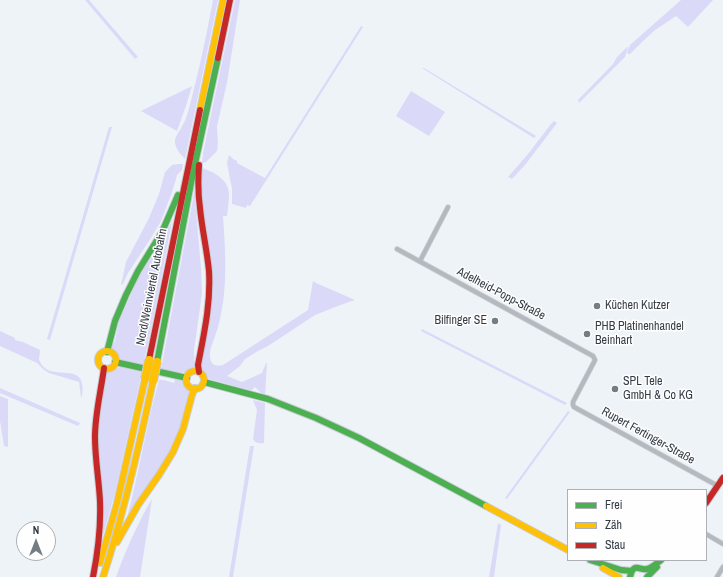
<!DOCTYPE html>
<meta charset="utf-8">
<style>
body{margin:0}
#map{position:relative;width:723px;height:577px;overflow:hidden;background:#eef3f8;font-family:"Archivo Narrow",sans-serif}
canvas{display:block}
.legend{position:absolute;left:567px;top:489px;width:140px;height:72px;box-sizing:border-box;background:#fefefe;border:1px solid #adb0b4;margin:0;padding:5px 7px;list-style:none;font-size:12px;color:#333c46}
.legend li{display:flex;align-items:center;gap:8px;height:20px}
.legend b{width:20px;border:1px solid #adb0b4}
.north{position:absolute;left:16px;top:521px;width:40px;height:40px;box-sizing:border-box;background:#fefefe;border:1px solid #adb0b4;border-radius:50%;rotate:0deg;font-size:11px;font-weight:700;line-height:16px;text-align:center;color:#333c46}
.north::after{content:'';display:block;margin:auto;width:14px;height:18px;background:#747c84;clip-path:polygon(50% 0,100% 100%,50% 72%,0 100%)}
</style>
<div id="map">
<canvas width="723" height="577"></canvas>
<ul class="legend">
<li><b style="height:5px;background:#4caf50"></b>Frei</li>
<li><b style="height:5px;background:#ffc107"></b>Zäh</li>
<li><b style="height:5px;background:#c62828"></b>Stau</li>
</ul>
<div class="north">N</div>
</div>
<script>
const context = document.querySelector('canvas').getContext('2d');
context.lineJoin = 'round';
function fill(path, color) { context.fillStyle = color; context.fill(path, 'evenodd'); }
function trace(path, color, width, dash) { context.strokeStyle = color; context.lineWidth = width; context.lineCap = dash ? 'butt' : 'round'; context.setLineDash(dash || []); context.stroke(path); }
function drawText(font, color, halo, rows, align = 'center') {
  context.font = font + ' "Archivo Narrow",sans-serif'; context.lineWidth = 3; context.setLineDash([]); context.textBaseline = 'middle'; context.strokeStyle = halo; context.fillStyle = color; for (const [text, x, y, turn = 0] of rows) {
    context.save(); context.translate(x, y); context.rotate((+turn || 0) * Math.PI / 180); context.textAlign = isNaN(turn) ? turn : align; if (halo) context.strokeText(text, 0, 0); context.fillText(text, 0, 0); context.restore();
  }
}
fill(new Path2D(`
 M85,0H89L138,57L135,59Z
 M213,0H218L185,159C180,154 174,147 175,140C176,135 180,131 182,126C185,122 186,117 188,112C198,75 206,38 213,0Z
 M235,0H240L227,83L217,126C217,134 219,143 217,151L206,162L202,163L203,153Z
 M681,0H713L688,27L676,16L655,30L643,41L630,54H628L627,52L630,45Z
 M361,26L363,27L250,206L247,205L246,208L232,204V189L227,163L229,155L233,159L237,161V163L265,178Z
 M627,47H628L625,57L579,103L578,100L613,64L617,57Z
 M422,68H424L536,136L534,138Z
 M192,86L186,106L177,131L141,111Z
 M411,91L445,112L429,136L396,116Z
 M554,121L557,123L525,165L512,179L508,177L528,154L551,124Z
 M109,127H112L50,340L47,339Z
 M178,164H183L182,170L177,175L176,179L171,195L161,221L151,238L128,273L123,284L121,285L126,262L149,218L159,194L165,172L172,165Z
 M201,168C213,171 228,179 229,193C229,200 228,208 227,216H223C225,245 227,274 223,303C221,314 219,326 215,336C213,343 209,350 210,357C211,365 216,367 223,365L308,310L313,281L316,283L355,300L343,304L315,315L268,346L258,351L245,359L240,366L227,376L242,382L262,373L266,363H267L265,395L261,393L255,387L252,390H249L209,379C192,368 209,340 209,324C209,307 207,289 206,272C204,237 202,203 201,168Z
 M196,183L195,200L201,268L202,293L194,351L195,369C191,369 189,371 185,372C178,374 169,371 161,369Z
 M173,216L159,290L143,366C136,364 127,363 120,360C116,357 116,353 111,350L112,345L115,341L119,321L139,276L162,240L171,223Z
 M422,329L567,403L565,405L421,331Z
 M0,331L15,338V340L23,342L40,350C40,353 39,357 39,360C40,361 41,364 42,365C54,382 88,359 82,397H81L79,382L49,373L43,369L37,363L0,346Z
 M120,367L142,372L115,493L103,536L102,535L98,427L107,372C112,371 115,368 120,367Z
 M175,379L182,381L187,388L190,390V395L187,398L183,420L171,451L126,521C139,474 146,426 159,380C164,379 169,382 174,383Z
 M0,388L80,423L78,426L0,393Z
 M0,396L8,399V447L4,446L0,421Z
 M253,400L265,403L264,443C259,444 255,443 253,439L257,410Z
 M568,411L570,412L507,499L505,498Z
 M250,446H254L233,577H229Z
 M152,499L140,577H116C122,560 129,543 137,527C142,517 146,508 152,499Z
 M498,523L501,525L494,577H489Z`), '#dbd9f8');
const street = new Path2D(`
 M397,249L593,356L595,360L594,362L573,402V405L574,407L718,486
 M420,261L448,207
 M706,534L723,544
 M717,577L723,567`);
const fast = new Path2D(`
 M107,352L115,321L126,295L138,271L162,232L178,195
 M115,362L187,378
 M157,362L193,173L218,58
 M204,382L268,399L316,418L359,438L486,506
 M590,560L621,570L632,571
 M630,577C634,561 639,571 647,569C652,568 657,563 661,560
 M647,577L657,567`);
const slow = new Path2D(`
 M200,110L223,0
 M98 360a9 9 0 1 1 18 0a9 9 0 1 1-18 0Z
 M186 380a9 9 0 1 1 18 0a9 9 0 1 1-18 0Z
 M486,506L568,550
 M117,542L138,505L159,475L173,452L183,429L192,395L195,388
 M100,563L117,503L145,379
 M603,568L619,577
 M103,577C124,513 139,447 153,381`);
const jam = new Path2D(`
 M218,58L230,0
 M199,165C198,179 198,194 200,208C202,229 207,250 209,271C211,303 204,334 198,365L199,372
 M149,360L200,110
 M706,503L723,478
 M93,577C98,552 101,527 100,501C99,480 95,459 95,437C95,414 101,391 104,368`);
trace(street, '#c9ced4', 5.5);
trace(fast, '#c9ced4', 8);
trace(slow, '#c9ced4', 8);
trace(jam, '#c9ced4', 8);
trace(street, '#b4b8bf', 4);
trace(fast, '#4caf50', 6);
trace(slow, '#ffc107', 6);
trace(jam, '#c62828', 6);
const slowBridge = new Path2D(`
 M145,379L149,360
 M153,381L157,362`);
trace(slowBridge, '#c9ced4', 10, []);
trace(slowBridge, '#ffc107', 8);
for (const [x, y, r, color] of [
 [597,306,4,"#747c84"],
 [495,321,4,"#747c84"],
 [587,334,4,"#747c84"],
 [615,389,4,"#747c84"]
]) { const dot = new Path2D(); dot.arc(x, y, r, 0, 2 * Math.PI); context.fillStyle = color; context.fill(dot); trace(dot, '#fefefe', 1.5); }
drawText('12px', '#333c46', '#fefefe', [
 ["Nord/Weinviertel Autobahn",152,287,-79],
 ["Adelheid-Popp-Straße",501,294,28],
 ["Rupert Fertinger-Straße",648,436,29]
]);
drawText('12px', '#333c46', '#fefefe', [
 ["Küchen Kutzer",605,306],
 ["Bilfinger SE",487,321,"right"],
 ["PHB Platinenhandel",595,327],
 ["Beinhart",595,341],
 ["SPL Tele",623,382],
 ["GmbH & Co KG",623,396]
], 'left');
</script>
